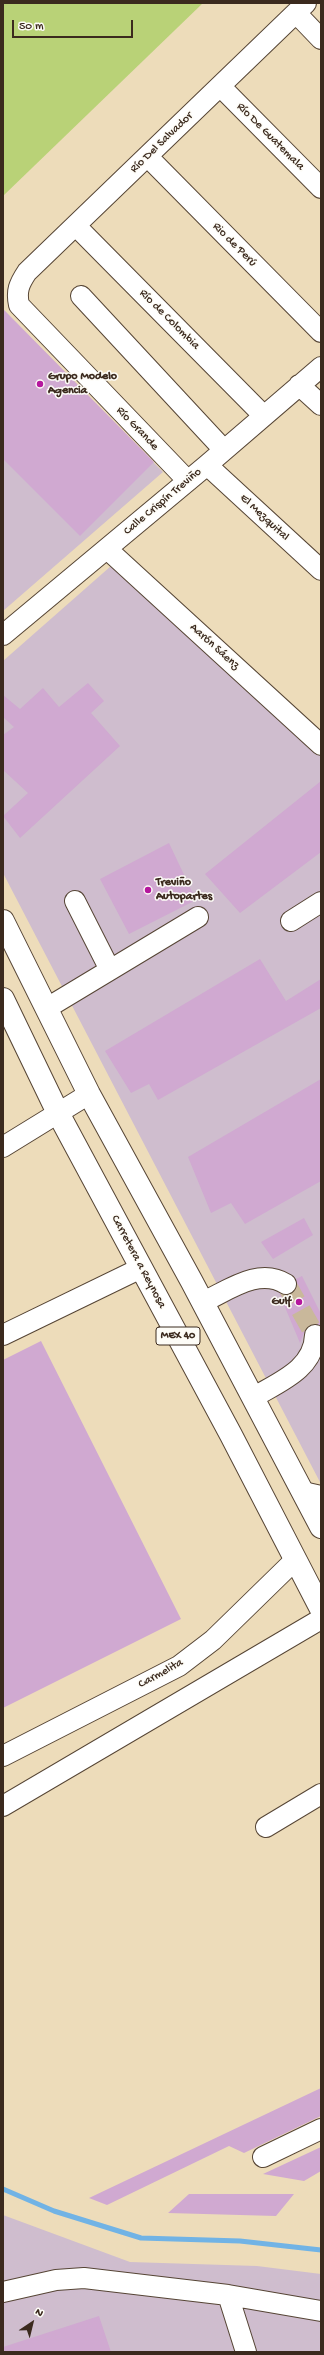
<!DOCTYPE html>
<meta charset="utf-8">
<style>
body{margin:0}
#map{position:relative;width:324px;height:2355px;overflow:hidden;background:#eddcba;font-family:"Gochi Hand",sans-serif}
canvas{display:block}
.frame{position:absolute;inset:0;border:4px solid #3b2a1e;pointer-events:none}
.north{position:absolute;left:12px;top:2303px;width:40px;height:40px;-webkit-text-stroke:3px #fdfcf7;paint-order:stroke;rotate:35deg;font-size:11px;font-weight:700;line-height:16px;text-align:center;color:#3b2a1e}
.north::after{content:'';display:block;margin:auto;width:14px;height:18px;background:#3b2a1e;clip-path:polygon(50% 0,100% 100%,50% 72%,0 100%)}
.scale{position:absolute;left:12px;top:20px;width:121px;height:18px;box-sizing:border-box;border:2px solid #3b2a1e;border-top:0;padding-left:5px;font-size:12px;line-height:14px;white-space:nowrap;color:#3b2a1e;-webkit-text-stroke:3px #fdfcf7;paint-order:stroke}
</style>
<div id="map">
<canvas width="324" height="2355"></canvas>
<div class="frame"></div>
<div class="north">N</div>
<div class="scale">50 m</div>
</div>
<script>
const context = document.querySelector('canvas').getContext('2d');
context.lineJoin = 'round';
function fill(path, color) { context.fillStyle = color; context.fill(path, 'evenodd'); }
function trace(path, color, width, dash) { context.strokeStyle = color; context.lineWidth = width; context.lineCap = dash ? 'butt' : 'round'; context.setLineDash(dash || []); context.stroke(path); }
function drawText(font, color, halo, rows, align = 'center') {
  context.font = font + ' "Gochi Hand",sans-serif'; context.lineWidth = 3; context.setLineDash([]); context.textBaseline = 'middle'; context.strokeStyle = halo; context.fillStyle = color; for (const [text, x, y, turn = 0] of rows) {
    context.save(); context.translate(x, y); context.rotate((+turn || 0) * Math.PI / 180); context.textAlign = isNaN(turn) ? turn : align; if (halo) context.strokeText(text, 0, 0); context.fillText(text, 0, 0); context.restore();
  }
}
fill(new Path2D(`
 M3,309L163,472L3,611Z
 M111,566L321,739V1484L3,873V661Z
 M3,2215L130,2262L257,2266L321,2274V2352H3Z`), '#cfbdce');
fill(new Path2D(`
 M3,3H203L3,196Z`), '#b9d277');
trace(new Path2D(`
 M3,2189L54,2211L141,2238L240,2241L321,2250`), '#71b3e5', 5);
fill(new Path2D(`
 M3,309L154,462L80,536L3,459Z
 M88,683L104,701L91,713L120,746L20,838L3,816L28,793L3,770V735L14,727L3,717V695L20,709L43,688L59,707Z
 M321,781V852L240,913L205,874Z
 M169,843L196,900L129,934L100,879Z
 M260,959L286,1001L321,979V1008L158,1100L149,1084L131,1093L105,1051Z
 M321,1079V1181L245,1224L231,1203L211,1213L188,1157Z
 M304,1218L313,1235L273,1259L261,1242Z
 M302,1276L321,1314V1325L311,1324L306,1327L300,1343L279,1293L287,1295L293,1293L297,1288L296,1279Z
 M41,1341L181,1619L3,1708V1360Z
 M321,2088V2116L244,2153L229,2146L107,2205L89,2198Z
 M321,2147V2171L304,2181L263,2174Z
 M189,2194H294L276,2216L168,2213Z
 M99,2316L111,2352H3V2347Z`), '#d0a9d1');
trace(new Path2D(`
 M286,1284L315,1335`), '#c9b89b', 20, [20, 10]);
const minor = new Path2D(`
 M296,13L321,39
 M220,86L321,188
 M148,157L321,332
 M76,226L263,415
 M81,296L224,450
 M299,385L321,405
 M207,465L321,570
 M188,481L19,305C16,291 19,284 27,272L306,3
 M107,549L321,745
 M3,635L207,465L321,367
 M75,901L110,970
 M291,921L321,902
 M47,1008L198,917
 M3,1147L89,1094
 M203,1302C229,1290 259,1267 286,1284
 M3,1335L141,1268
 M254,1397C279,1382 314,1369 315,1335
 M303,1492L321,1496
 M3,1756L179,1666L213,1640L295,1560
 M3,1806L321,1619
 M266,1827L321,1794
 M263,2157L321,2129
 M3,2292L56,2280L84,2278L228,2295L321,2311
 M228,2295L246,2352`);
const major = new Path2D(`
 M3,921L89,1094L192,1282L321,1527
 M3,999L58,1113L231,1435L321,1609`);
trace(minor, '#564535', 22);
trace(major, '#564535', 24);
trace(minor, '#fff', 20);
trace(major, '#fff', 22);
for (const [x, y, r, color] of [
 [40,384,4,"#b5179e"],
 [148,890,4,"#b5179e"],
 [299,1302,4,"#b5179e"]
]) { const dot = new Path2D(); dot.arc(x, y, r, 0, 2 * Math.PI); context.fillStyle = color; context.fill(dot); trace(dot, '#fdfcf7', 1.5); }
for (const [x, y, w] of [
 [178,1336,44]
]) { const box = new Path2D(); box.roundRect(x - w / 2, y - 9, w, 18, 3); context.fillStyle = '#fdfcf7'; context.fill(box); trace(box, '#3b2a1e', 1); }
drawText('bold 11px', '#3b2a1e', null, [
 ["MEX 40",178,1336]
]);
drawText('12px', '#3b2a1e', '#fdfcf7', [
 ["Río De Guatemala",270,137,45],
 ["Río Del Salvador",162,143,-44],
 ["Rio de Perú",234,245,45],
 ["Río de Colombia",169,320,45],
 ["Río Grande",137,429,46],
 ["Calle Crispín Treviño",163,502,-40],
 ["El Mezquital",264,518,43],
 ["Aarón Sáenz",214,647,42],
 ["Carretera a Reynosa",138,1262,62],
 ["Carmelita",161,1674,-29]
]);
drawText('bold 12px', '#3b2a1e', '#fdfcf7', [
 ["Grupo Modelo",48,377],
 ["Agencia",48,391],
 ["Treviño",156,883],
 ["Autopartes",156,897],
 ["Gulf",291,1302,"right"]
], 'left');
</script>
